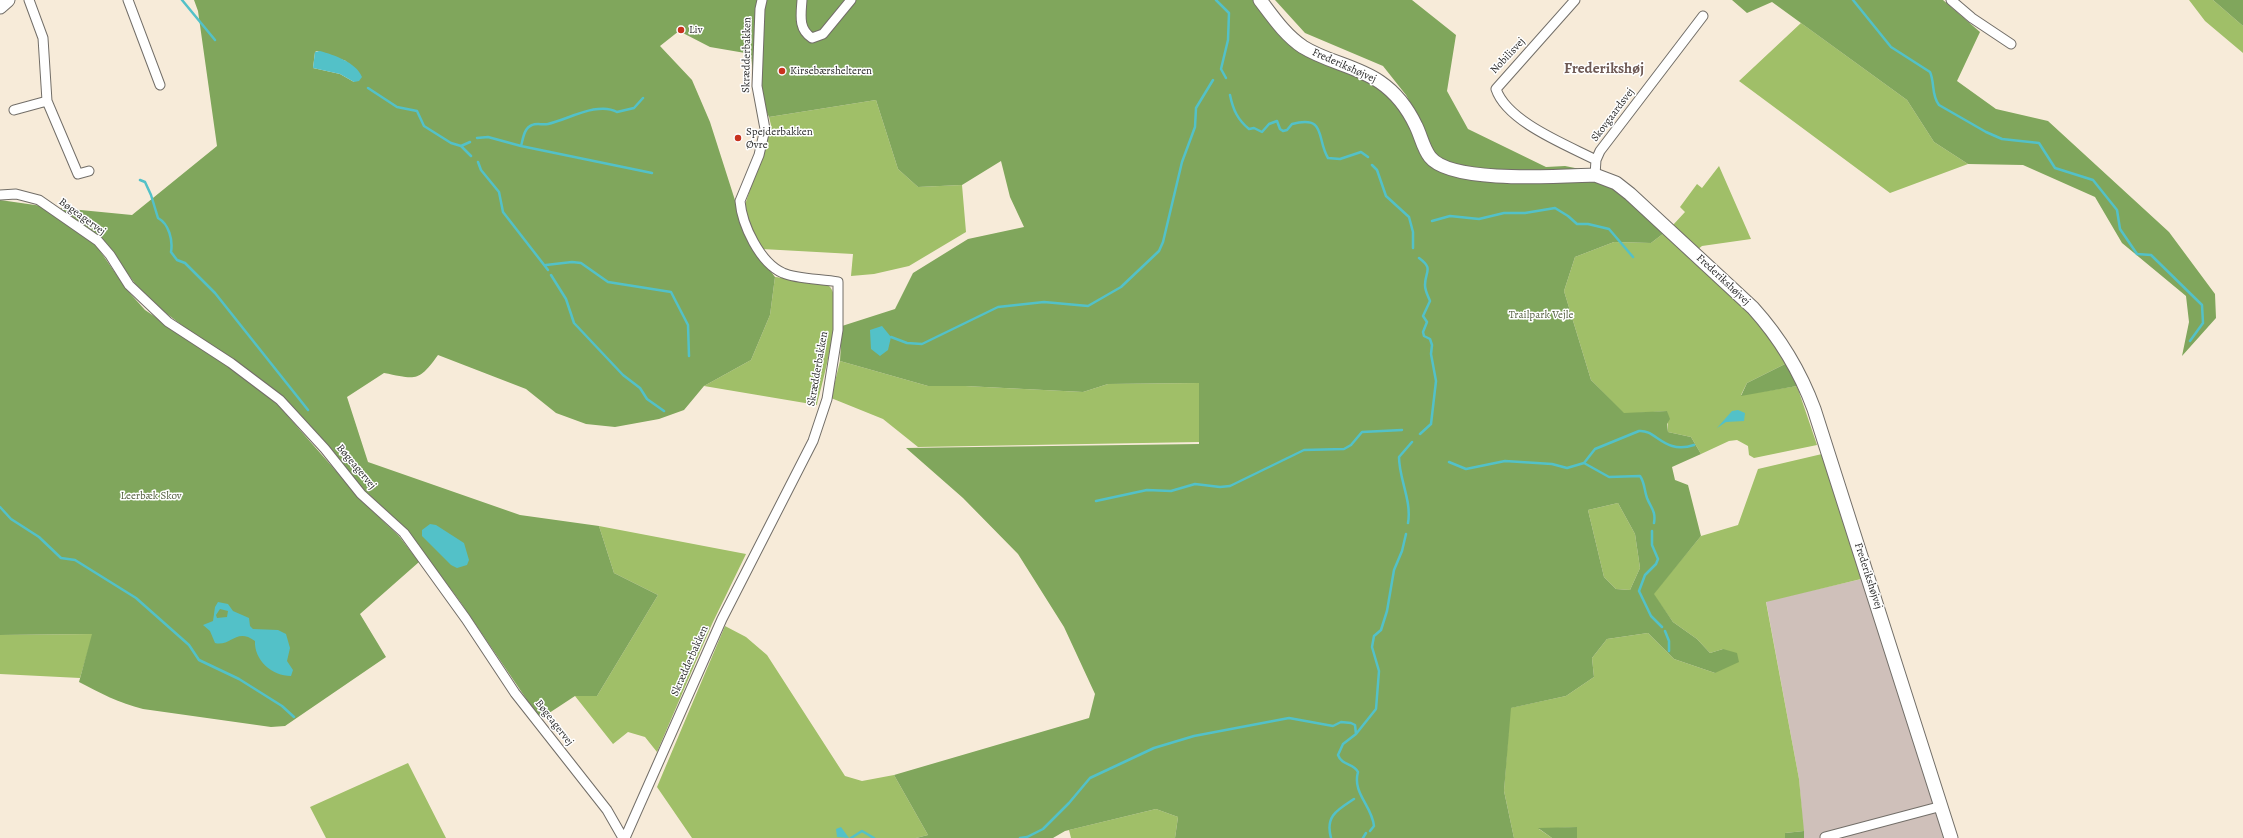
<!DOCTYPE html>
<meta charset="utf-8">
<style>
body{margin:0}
canvas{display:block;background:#f7ebd9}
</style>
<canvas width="2243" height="838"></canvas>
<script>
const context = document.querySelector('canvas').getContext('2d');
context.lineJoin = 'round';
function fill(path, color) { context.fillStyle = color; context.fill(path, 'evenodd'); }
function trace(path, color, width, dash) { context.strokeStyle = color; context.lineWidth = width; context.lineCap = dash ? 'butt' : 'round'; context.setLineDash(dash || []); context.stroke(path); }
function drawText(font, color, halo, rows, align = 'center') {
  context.font = font + ' Alegreya,serif'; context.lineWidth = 3; context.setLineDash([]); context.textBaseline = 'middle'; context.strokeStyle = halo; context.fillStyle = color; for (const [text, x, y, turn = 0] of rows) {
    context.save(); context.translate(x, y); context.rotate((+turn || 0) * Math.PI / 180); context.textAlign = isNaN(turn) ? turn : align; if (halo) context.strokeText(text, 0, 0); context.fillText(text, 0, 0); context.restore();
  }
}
fill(new Path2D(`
 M1866,578L1949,838H1804L1799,779L1766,601Z`), '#cfc0ba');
fill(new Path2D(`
 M2189,0H2213L2243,26V53L2205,21Z
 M1801,23L1907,100L1934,142L1968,164L1890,193L1739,81Z
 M876,100L898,169L918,187L962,185L966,232L909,266L874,274L851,276L853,254L762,249L752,232L744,208L771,125L769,117Z
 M1719,166L1751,239L1702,246L1696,251L1673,225L1685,212L1680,207L1697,184L1702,188Z
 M1664,233L1757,321L1787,363L1747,383L1741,395L1797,386L1817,445L1754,458L1749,455L1748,446L1737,440L1729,441L1701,454L1691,437L1668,432L1667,411L1624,414L1591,380L1564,291L1575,257L1614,242L1651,243Z
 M775,277C787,279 821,279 829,286C846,300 822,384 817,405L704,386L751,360L770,315Z
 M840,361L928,386H965L1083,392L1108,384L1199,383V442L918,447L883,419L831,398Z
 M1822,454L1861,579L1766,602L1799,779L1804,831L1785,833V838H1577V827L1539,829L1552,838H1514L1504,791L1510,708L1566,696L1594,677L1592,658L1607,639L1648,633L1674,659L1715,673L1723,649L1710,653L1697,639L1673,622L1653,594L1701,536L1738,525L1758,469Z
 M1618,503L1635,534L1640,568L1630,590L1616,589L1604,577L1588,510Z
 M599,526L746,554L712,624L657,752L645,737L628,732L613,744L575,696H597L658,595L614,573Z
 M725,626L746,637L767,655L845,776L862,781L894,775L928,835L916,838H692L657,787Z
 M93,634L80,678L0,674V635Z
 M408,763L446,838H326L310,807Z
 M1156,809L1178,817L1175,838H1071L1069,830Z`), '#a0bf68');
fill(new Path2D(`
 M194,0H1255L1266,15L1353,73L1381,88L1401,109L1432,166L1590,181L1611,186L1664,233L1651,243L1614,242L1575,257L1564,291L1591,380L1624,413L1667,411L1670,419L1667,424L1668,432L1691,437L1701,454L1672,467L1675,480L1688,485L1701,536L1654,594L1673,622L1697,639L1710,653L1723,649L1737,653L1739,662L1715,673L1674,659L1648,633L1607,639L1592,658L1594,677L1566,696L1511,708L1504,791L1514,838H1175L1178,817L1156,809L1065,831L1053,838H916L928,835L894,775L1089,718L1095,694L1064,627L1018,554L963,498L906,448L1199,444V383L1108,384L1083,392L965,386H928L840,361L842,326L895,309L913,273L968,239L1024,227L1010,197L1001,161L962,185L918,187L898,169L876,100L769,117L754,85L751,54L710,47L679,31L660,46L692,80L710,122L748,241L775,277L770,315L751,360L704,386L684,410L659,419L615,427L586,424L556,413L526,389L438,355C418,383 416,379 384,373L347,397L368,462L520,515L599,526L614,573L658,595L597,696H575L540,719L459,600L407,531L364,490L276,391L218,349L196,336L154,304L136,285L108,247L60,208L132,215L217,146L198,11ZM317,51L346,61L354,82L340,74L313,68L315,52ZM1618,503L1635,534L1640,568L1630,590L1616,589L1604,577L1588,510Z
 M1275,0H1412L1456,35L1447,91L1468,129L1546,167L1565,166L1580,169L1578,171H1504L1452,165L1438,158L1427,142L1419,118L1406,95L1383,66L1305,33Z
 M1732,0H1943L1980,32L1957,81L1996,109L2048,121L2169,232L2215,294L2216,318L2182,356L2189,322L2186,296L2122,243L2095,197L2023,165L1968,164L1934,142L1907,100L1772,2L1747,13Z
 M2213,0H2243V26Z
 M0,200L42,206L96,245L127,290L145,310L243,376L279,406L364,503L399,536L419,562L360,614L386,657L285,726L271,727L143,709C119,703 100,693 79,682L92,634L0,635Z
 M1787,363L1797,386L1741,396L1747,383Z
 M1577,827V838H1552L1538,828Z
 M1804,831V838H1785V833Z`), '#80a65c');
fill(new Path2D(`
 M320,51C334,55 356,62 362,77L359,81L354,82L340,74L313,68L315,52Z
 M882,326L891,337L888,350L880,356L871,349L870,330Z
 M1738,410L1745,413L1744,421L1726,422L1717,428L1732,411Z
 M430,524L436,525L464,543L469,560L467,565L457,568L451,565L422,536V530Z
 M218,602L228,604L233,611L249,618L250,626L253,629L278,630L286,634L290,648L287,661L293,670L291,676C272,676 254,660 255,641C236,627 231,647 215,643L210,631L203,625L213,621L215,607ZM220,609L228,611L227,617L217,618L216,615Z
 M841,827L849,838L837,837L836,829Z`), '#53c1c8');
trace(new Path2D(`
 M182,0L215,40
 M1216,0L1229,13L1228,40L1221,69L1226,78
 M1853,0L1891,47L1930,72C1935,83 1931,95 1939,105L1986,132L2002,139L2039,143L2055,168L2093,180L2117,210L2120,229L2137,254L2151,255L2202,305L2203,323L2190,341
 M368,88L397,107L417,111L424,126L451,143L461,146L471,156
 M1230,95C1233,110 1238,120 1249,129L1254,128L1262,132L1269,124L1277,121L1280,129L1283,131L1287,130L1292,124C1327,115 1316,138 1328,158L1340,159L1361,152L1368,157
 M477,138L488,137L521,146C523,139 524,128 532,125C536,123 543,125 548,124C567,120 598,101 617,112L634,108L643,98
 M461,146L470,142
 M521,146L652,173
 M478,162L481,170L499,192L503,212L548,270
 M1372,165L1377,170L1386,196L1409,217L1413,232V248
 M140,180L145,182L151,195L158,218C169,224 173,240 171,252L177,260L185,263L215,293L308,410
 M1432,221L1450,216L1479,219L1504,213H1525L1555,208L1568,216L1577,224H1588L1609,229L1633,257
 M1419,258C1434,269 1425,271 1425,285C1425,291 1428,296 1430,301L1423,316L1427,322L1423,332L1424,336L1430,339L1432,345L1431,354L1436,381L1431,424L1420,434
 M546,265L572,262L581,263L608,282L671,292L688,325L689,356
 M551,275L566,299L574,323L623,375L640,388L647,399L664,411
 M891,337L907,343L922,344L998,307L1044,302L1088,306L1121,287L1159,251L1163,242L1182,162L1195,127L1196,108L1213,80
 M1449,462L1466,469L1505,461L1552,464L1567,468L1584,463L1609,477L1640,476C1645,483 1644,490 1647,498C1651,508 1656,511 1654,523
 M1584,463L1595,449L1639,431C1656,429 1664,455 1694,445
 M1096,501L1147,490L1171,491L1195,484L1220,487L1230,486L1304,450L1344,449L1351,445L1362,432L1402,430
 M0,507L11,519L39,537L61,558L75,560L136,598L189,645L199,660L239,679L282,706L294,717
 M1408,523C1412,501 1399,479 1399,457L1412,442
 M1652,531V545L1658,559L1656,564L1645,575L1639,591L1651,616L1662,627
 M1665,631L1669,641V651
 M1370,831L1374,826C1372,806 1352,793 1358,772C1354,763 1342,766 1338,755L1343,744L1356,734L1376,709L1379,671L1372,647L1374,636L1381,630L1387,611L1394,570L1402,551L1406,534
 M851,838L862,831L874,838
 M1020,838L1027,837L1043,829L1069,803L1090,778L1154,748L1194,736L1289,718L1333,726L1341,722L1351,723L1355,725L1356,734
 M1331,838C1325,816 1337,810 1354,799
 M1363,838L1366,833`), '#53c1c8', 2.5);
const street = new Path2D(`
 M29,0L43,38L47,101L78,174L89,171
 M128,0L160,85
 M802,0C801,15 798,29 812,38L823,34L851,0
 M1575,0L1496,89C1507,122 1567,145 1596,160
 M1951,0L1972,18L2011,44
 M14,110L47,101
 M1595,175L1596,160L1600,151L1703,16
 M0,195L16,194L39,200L98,241L110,255L129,285L168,322L231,363L280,400L325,449L361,494L404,533L466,619L515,693L607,810L623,838
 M1825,837L1942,806
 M625,838L722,619L813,441L827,399L838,330V282C822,279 796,279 783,273C760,263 742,225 740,201L759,155L765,129L757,86L760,9L762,0`);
const secondary = new Path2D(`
 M1260,0C1273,17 1285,35 1303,47C1327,62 1357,66 1380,82C1396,93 1408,109 1416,126C1421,136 1423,148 1430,157C1451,184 1561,176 1595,175L1616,183L1630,194L1753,308C1781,339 1800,371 1814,409L1951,838
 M0,7L8,0`);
trace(street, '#726e68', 11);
trace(secondary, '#726e68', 15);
trace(street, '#fff', 9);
trace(secondary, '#fff', 13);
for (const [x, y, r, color] of [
 [681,30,4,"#c8321e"],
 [782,71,4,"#c8321e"],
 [738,138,4,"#c8321e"]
]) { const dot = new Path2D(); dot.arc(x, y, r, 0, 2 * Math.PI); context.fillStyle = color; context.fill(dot); trace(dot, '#fff', 1.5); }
drawText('11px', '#2b2b2b', '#fff', [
 ["Liv",689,30],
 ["Kirsebærshelteren",790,71],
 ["Spejderbakken",746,132],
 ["Øvre",746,145]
], 'left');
drawText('11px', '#2b2b2b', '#fff', [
 ["Skrædderbakken",747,55,-89],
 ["Nobilisvej",1508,56,-47],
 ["Frederikshøjvej",1344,66,24],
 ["Skovgaardsvej",1613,115,-53],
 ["Bøgeagervej",82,217,36],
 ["Frederikshøjvej",1723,280,43],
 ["Skrædderbakken",818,369,-80],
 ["Bøgeagervej",356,467,50],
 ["Frederikshøjvej",1868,576,72],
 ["Skrædderbakken",690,661,-66],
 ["Bøgeagervej",554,723,52]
]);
drawText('11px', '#545f40', '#fff', [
 ["Trailpark Vejle",1541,315],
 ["Leerbæk Skov",151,496]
]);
drawText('bold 15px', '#6e5954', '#fff', [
 ["Frederikshøj",1604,69]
]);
</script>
